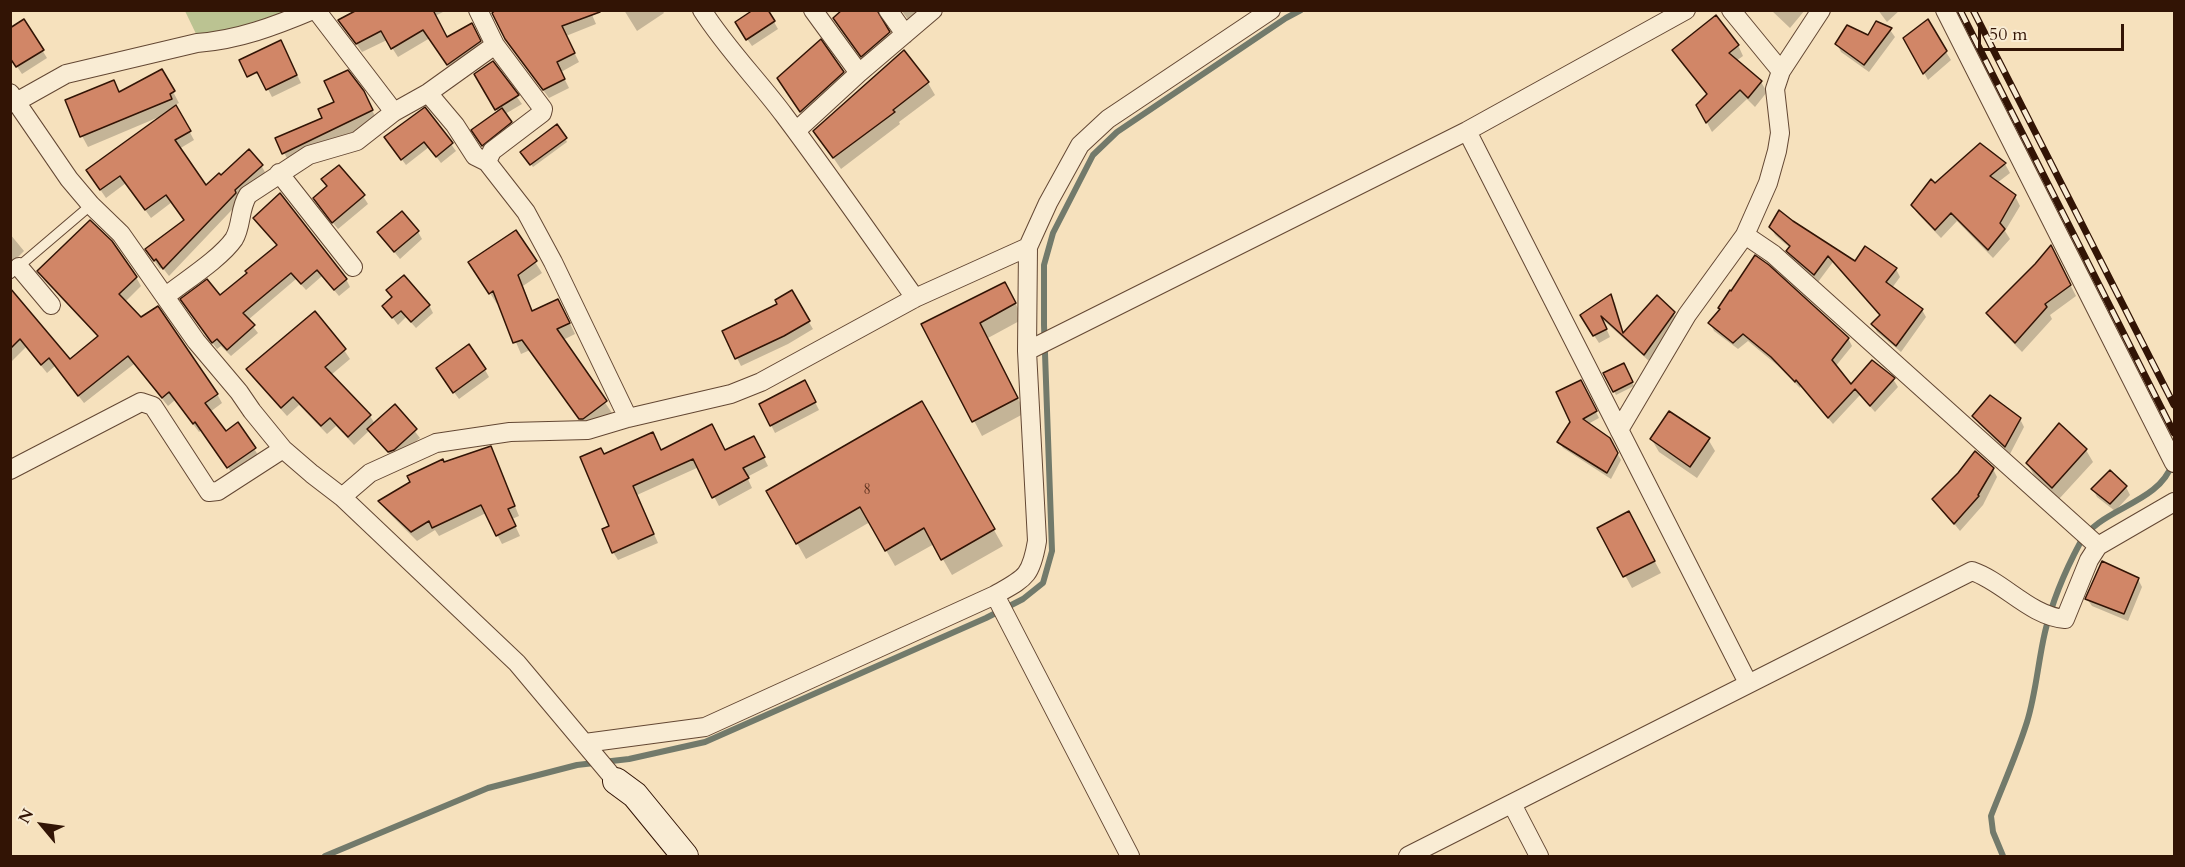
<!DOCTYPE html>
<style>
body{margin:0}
#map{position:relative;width:2185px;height:867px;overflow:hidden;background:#f6e1bd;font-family:Cardo,serif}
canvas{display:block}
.frame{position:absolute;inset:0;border:12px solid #321405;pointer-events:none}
.north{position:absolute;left:12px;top:795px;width:60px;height:60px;-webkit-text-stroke:4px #f9ecd4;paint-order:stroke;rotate:299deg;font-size:16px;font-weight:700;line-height:24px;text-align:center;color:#321405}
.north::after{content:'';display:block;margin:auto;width:21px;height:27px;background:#321405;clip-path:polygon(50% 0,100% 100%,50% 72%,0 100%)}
.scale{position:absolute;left:1978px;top:24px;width:146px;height:27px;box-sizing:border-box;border:3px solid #321405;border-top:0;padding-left:8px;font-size:18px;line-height:21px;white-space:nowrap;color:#321405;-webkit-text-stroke:4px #f9ecd4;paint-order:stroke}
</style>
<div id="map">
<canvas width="2185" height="867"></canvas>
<div class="frame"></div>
<div class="north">N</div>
<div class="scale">50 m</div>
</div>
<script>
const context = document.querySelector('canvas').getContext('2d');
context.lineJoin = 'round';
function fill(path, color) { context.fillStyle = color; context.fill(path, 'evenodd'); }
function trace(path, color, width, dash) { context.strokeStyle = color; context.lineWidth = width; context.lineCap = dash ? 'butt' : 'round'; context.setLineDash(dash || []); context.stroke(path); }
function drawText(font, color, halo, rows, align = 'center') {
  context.font = font + ' Cardo,serif'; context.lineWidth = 6; context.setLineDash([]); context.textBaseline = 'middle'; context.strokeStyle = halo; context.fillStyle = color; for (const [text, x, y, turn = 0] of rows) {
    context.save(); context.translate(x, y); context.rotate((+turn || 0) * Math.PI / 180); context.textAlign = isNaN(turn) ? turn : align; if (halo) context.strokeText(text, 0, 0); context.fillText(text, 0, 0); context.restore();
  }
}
fill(new Path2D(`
 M185,11H283L287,17L199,40Z`), '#bbc392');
fill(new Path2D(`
 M378,10H447L435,16L447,38L477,34L485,51L453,73L430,38L398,57L387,40L362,52L340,20Z
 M493,10H590L596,24L566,36L579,62L561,72L569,88L549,98L512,48Z
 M624,10H662L664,13L637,31Z
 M845,10H887L882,22L894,42L867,65L840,28Z
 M901,10H932L913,26Z
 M1771,10H1805L1790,28Z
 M1878,10H1900L1887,22Z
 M24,21L47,58L22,74L10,56Z
 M774,22L778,29L752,46L741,30Z
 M1927,22L1951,60L1928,80L1905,38Z
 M1890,30L1895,37L1869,72L1841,52L1837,44Z
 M1738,45L1743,56L1736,61L1761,82L1767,92L1755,107L1747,99L1712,132L1698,106L1708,95L1674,50Z
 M288,56L301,83L272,97L254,62Z
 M492,63L522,104L505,114L515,130L487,153L478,138L498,112L476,74Z
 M162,71L179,103L175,105L194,140L179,149L206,187L221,177L261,165L266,174L169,276L162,267L160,269L152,258L185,221L172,202L151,218L126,183L106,198L93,179L159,117L88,147L82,136L120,93Z
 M843,72L850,84L808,123L786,90Z
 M928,83L935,95L899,122L900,124L841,169L815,131Z
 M369,104L378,122L290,164L277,139Z
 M425,109L456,151L441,163L429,147L406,165L390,144Z
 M565,138L567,142L533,167L524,155Z
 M1981,145L2005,164L2010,173L1997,183L2015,196L2020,206L2005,231L2010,239L1993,258L1957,221L1941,238L1918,214L1913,205Z
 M323,180L363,196L368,204L338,229L319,206L328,187Z
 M255,219L346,279L350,287L339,296L322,276L306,290L296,279L248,320L258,333L231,356L221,346L217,349L186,307L219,297L248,274L278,246Z
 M1792,222L1855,263L1896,269L1900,277L1892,288L1922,310L1926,317L1901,352L1877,332L1873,324L1881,316L1833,262L1818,282L1792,258L1788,251L1790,248L1775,235L1771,227Z
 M418,232L422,239L400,259L379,233Z
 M516,232L542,273L523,286L533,312L564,311L575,334L563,340L612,413L589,429L587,430L530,350L521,354L499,302L497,304L477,273Z
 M10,234L24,251L10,265Z
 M2056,257L2076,296L2050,315L2052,319L2022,352L1994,323L1988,313Z
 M39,271L136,277L141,286L125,302L217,394L222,403L210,412L225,433L238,424L260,458L234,476L202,430L199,432L175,400L168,406L134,364L84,403L55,366L47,373L26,347L10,363V306L69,361L99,338L44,280Z
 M388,290L429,305L433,313L416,328L406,317L398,325L384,306L393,298Z
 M791,292L813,329L788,344L741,366L737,358Z
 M1611,296L1615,303L1624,334L1673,313L1678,321L1649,361L1602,319L1610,337L1599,343L1586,323Z
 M1013,298L1023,319L988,338L1025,413L982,436L923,324L967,301L968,303Z
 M1710,323L1848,338L1852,346L1835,367L1851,386L1893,379L1898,387L1875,412L1860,395L1833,424L1801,386L1800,388L1777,365L1748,341L1738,349L1714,331Z
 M344,350L350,359L331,375L370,416L375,424L395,406L420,438L398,457L394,459L370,430L354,445L336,426L327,434L299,405L287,416L253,378L247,369Z
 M1623,365L1634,386L1616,395L1605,374Z
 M485,370L489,377L459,399L442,376Z
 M1584,388L1599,418L1588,424L1609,439L1621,460L1611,479L1563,448L1559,442L1572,422Z
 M809,390L819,410L775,433L771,425Z
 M922,403L1003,546L952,575L934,544L895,566L870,522L806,559L768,492Z
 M1974,416L2020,419L2024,427L2010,454L1979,424Z
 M653,434L662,451L725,452L758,446L768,466L747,477L752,488L719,506L699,467L637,495L658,543L618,560L613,552L604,455Z
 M1708,439L1715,451L1697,478L1659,452L1652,440Z
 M2086,450L2093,462L2059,499L2034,475L2027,463Z
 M495,457L519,516L512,519L520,536L502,544L486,513L439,536L435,530L417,541L386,510L380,502L444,464Z
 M1993,469L1997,477L1983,505L1960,531L1934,499Z
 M2126,487L2130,495L2115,511L2097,497L2093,489Z
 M1635,525L1661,573L1632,588L1599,528Z
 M2138,579L2142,587L2128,621L2092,606L2087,599Z`), '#0003');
trace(new Path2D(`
 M325,856L488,788L577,765L629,759L705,742L986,618L1023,599L1043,583L1052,551L1044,325V265L1053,233L1093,155L1117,132L1286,18L1301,10
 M2003,856L1993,832L1991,816C2003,785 2017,754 2027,722C2036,693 2038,662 2045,632C2052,602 2065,571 2080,543C2099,508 2159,504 2172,464`), '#727a6b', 6);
const building = new Path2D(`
 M357,10H433L447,37L472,23L481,41L447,65L423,30L391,49L381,31L356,44L338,20Z
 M496,10H599L600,12L562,26L575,53L557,62L565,79L543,90L505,39L492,13Z
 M753,10H768L775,21L746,40L735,22Z
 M842,10H877L890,32L861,57L833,18Z
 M1716,15L1739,45L1729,53L1762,81L1748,98L1740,90L1706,123L1696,105L1707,94L1672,50Z
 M24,19L44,50L16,67L10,58V28Z
 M1928,19L1947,51L1923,74L1903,38Z
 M1876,21L1892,28L1864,65L1835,44L1847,25L1868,35Z
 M821,39L844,72L800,112L777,78Z
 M281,40L297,75L266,90L257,72L247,77L239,60Z
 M904,50L929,82L893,110L895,112L833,158L813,131Z
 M493,61L519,95L495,110L474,74Z
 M162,69L175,91L170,94L172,99L80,137L65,100L114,80L119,92Z
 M348,70L364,91L373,110L282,154L275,138L322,118L318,109L334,102L324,81Z
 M176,105L191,131L175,140L206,185L219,173L221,175L249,149L263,165L235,190L236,193L163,269L156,259L154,261L145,249L184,220L166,195L145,210L120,176L100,190L86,170Z
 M425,107L453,143L436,157L424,142L401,160L384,137Z
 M502,108L512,122L482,146L471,130Z
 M557,124L567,138L530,165L520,152Z
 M1980,143L2006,163L1990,176L2016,195L2000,223L2005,229L1988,250L1951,213L1935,230L1911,205L1931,179L1935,183Z
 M339,165L365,195L332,223L313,198L327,186L321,179Z
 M280,193L347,279L334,290L317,270L301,284L291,273L243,313L255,325L227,350L217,339L212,343L180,299L207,279L220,295L247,273L245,271L277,245L253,218Z
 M1779,210L1793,221L1855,261L1865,246L1897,268L1886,282L1923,309L1896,346L1871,324L1880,315L1828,256L1814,275L1786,251L1790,246L1769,227Z
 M402,211L419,231L394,252L377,232Z
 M90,220L112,241L137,277L119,294L141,317L158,306L218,394L205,403L226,431L238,422L256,448L227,468L195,422L193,424L169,392L162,398L128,356L78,396L49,358L41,365L20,339L10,349V288L70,359L98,336L37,271Z
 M516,230L537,261L518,275L532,311L558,299L570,323L557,329L607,401L583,419H579L522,340L513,343L493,291L489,294L468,262Z
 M2051,245L2071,285L2045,304L2047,307L2015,343L1986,313L2035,264Z
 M1755,255L1769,265L1849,338L1832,360L1851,384L1872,360L1895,378L1870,406L1855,389L1828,418L1796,380L1795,382L1771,357L1743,334L1733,343L1708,323L1720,309L1718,308L1730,290L1731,291Z
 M404,275L430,305L411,322L401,311L392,318L382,306L392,297L386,290Z
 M1005,282L1016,303L980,323L1018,398L972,422L921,324Z
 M792,290L810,321L784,336L735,359L722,331L777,304L775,300Z
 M1611,294L1623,333L1657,295L1675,312L1644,355L1601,316L1607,329L1593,336L1580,315Z
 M315,311L346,349L325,367L371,415L348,437L330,418L321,426L293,397L281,408L246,369Z
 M469,344L486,369L453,393L436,368Z
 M1624,363L1633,382L1613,392L1603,373Z
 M805,380L816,402L770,426L759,404Z
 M1581,380L1597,411L1583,419L1610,438L1618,453L1607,473L1557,442L1570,422L1556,392Z
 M1990,395L2021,418L2005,447L1972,416Z
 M922,401L995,529L941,560L924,528L885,551L860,507L796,544L766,491Z
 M395,404L417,429L394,450L388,452L367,429Z
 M1669,411L1710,438L1690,467L1650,439Z
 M2059,423L2087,449L2052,488L2026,463Z
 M712,424L725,450L754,436L765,457L743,468L749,478L712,498L693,459L633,486L654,534L612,553L602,529L609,526L580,457L601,448L604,454L653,432L661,450Z
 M491,446L515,506L508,509L516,526L496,536L481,505L432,528L429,521L411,532L378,501L410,482L407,476L443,459L444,462Z
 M1975,451L1994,468L1978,495L1979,496L1954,524L1932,499L1958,473Z
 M2110,470L2127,486L2110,504L2091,489Z
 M1629,511L1655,561L1623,577L1597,528Z
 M2102,561L2139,578L2124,614L2085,599Z`);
fill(building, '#d18667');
trace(building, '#321405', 1.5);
const lane = new Path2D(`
 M10,274L91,205`);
const street = new Path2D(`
 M316,10L394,112
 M478,10L495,45L543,109L542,113L492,151L487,162
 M702,10C726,48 758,80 784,115C829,175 872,237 915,298
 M813,10L859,73
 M888,10L905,34
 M1271,10L1108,119L1080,145L1048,203L1028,247L1027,351L1467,131L1686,10
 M1731,10L1781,71
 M1945,10L2174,463
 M10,93L69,179L91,205L121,234L196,341L239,392L252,411L283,449L312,474L342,497L517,663L616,781
 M428,93L455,125L475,156L487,162L526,212L553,262L628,418
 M16,102L66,74L197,43C238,40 275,26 313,10
 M796,131L859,73L933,10
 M1467,131L1748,683
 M279,173L353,267
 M1745,235L1773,254L2098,546
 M19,267L51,305
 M166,296C185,281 221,258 234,239C242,226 239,209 248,195L309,155L357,141L394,112L428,93L495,45
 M1619,430L1687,315L1745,235L1768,183L1777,151L1780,133L1775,89L1781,71L1821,10
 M10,470L141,402L153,406L209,492L218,491L283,449
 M342,497L370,473L436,443L510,432L588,430L628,418L731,394L761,382L915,298L1028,247
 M995,595L1130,856
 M585,743L705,727L995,595C1025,578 1031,577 1037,541L1027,351
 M1512,804L1539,856
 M1408,856L1972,571C2004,582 2030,616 2065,619L2089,560L2098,546L2174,502`);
const secondary = new Path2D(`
 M616,781L635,795L685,856`);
trace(lane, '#634733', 11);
trace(street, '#634733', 20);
trace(secondary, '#321405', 28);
trace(lane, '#f9ecd4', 9);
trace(street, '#f9ecd4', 18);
trace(secondary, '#f9ecd4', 26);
const rail = new Path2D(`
 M1960,10L2174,433
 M1973,10L2174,405`);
trace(rail, '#321405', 7);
trace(rail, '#f9ecd4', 4.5, [14]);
drawText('15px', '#5a301e', null, [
 ["8",867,491]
]);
</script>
